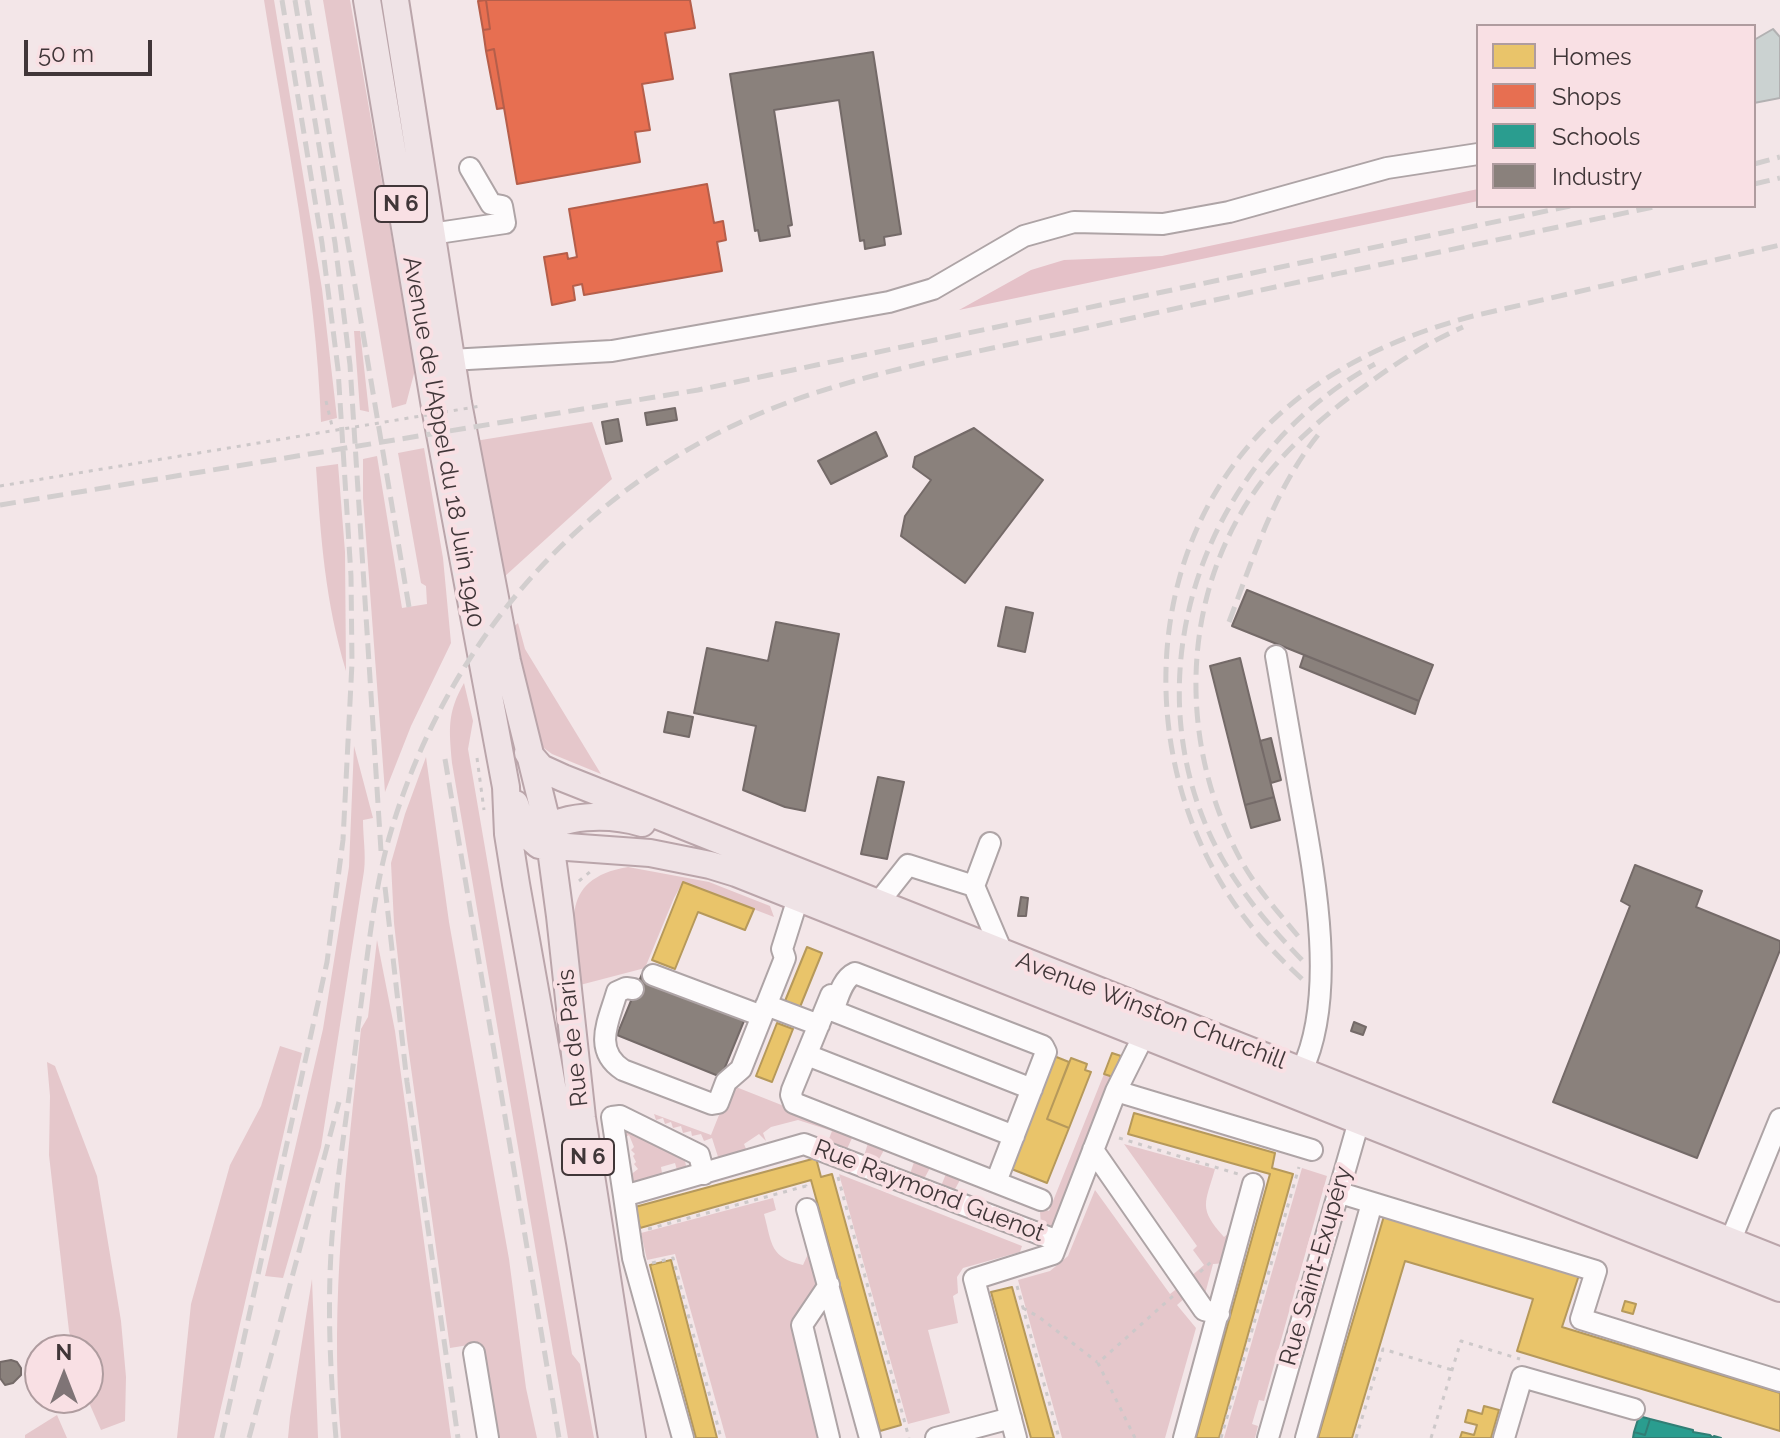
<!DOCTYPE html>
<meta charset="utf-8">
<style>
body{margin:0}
#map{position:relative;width:1780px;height:1438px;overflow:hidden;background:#f3e6e8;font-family:Raleway,sans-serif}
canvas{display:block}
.legend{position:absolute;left:1476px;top:24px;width:280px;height:184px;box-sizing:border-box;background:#f9e0e4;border:2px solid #af9c9f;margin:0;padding:10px 14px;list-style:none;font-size:24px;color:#403638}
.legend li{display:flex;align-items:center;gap:16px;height:40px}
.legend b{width:40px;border:2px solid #af9c9f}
.north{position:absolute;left:24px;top:1334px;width:80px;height:80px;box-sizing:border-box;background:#f9e0e4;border:2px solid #af9c9f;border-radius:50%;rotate:0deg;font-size:22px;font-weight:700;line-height:32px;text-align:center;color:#403638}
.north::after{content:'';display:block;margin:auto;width:28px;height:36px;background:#7f7476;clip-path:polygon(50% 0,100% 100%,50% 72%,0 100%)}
.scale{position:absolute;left:24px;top:40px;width:128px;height:36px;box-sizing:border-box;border:4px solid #403638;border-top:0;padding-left:10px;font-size:24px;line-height:28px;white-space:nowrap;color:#403638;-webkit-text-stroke:6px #f9e0e4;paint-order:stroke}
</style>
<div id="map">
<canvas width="1780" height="1438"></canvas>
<ul class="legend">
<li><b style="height:22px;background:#e9c46a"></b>Homes</li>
<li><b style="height:22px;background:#e76f51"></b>Shops</li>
<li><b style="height:22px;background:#2a9d8f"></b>Schools</li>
<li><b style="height:22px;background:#8a817c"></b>Industry</li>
</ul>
<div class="north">N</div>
<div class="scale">50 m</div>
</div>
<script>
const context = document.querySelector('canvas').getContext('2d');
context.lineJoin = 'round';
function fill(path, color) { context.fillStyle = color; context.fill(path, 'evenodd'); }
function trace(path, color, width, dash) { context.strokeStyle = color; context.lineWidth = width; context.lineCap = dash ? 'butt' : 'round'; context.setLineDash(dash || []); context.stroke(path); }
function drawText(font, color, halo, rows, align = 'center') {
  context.font = font + ' Raleway,sans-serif'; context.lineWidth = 8; context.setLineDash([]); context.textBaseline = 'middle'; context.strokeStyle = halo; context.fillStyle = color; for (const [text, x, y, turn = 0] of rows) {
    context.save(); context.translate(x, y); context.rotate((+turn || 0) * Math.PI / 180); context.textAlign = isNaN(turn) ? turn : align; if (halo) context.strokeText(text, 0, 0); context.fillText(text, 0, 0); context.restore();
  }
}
fill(new Path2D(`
 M264,0H274L322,289L337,418L321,422C316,280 286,140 264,0Z
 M323,0H350L415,370L406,404L392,408Z
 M354,331H360L369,412L360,410Z
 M592,422L612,479L504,577L475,441Z
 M424,448L443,558L451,643L411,726L385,792L363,498V459L377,456L402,608L427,604L426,586L421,583L398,453Z
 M338,464L345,552L346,671C325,600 321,540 316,467Z
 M518,623L525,649L601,774L552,754L541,746L510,630Z
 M464,683L473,721L468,749L572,1354L580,1364L594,1438H568L452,763C449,729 447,713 464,683Z
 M354,746L373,818L363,820C363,837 366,854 364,871L321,1147L283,1278L265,1276L323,1029L349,867Z
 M426,757L449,922L509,1259L526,1388L537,1438H499L481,1343L450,1348L407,1039L394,923L391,863L405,814Z
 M628,867L709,882L770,906L774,917L683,882L674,898L645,968L580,985C574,930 556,879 628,867Z
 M377,940L395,1031L451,1438H341C329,1301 347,1165 361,1029L368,1017Z
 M280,1046L302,1053L214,1438H177L191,1304L230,1165L261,1106Z
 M47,1062L55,1066L97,1176L121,1321L126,1377L125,1421L101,1430L87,1398L88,1350H74L69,1331L49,1155L50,1096Z
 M1104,1074L1112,1076L1050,1230L1041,1226L1040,1211L960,1180L954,1191L941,1186L946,1174L930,1168L924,1179L910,1174L914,1162L884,1150L878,1161L864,1156L868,1143L852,1138L847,1149L827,1144L832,1131L798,1120L771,1127L763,1133L766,1141L759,1134L744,1144L749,1156L719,1160L712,1138L704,1141L701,1134L692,1136L691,1131L683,1133L681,1126L673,1128L671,1122L665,1124L663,1118L656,1120L654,1114L711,1135L731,1085L1049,1211Z
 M623,1126L683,1152L687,1170L684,1174L682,1169L677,1170L675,1163L661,1167L662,1173L657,1174L658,1180L631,1187L625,1179L638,1169L634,1164L636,1162L633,1156L635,1154L631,1150L634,1147L629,1135L619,1142Z
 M1124,1144L1215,1169C1205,1204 1198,1208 1224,1237L1234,1229L1227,1263L1213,1264L1205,1294L1189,1278L1204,1265L1193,1250L1197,1246Z
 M1302,1168L1327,1176L1264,1401L1259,1400L1252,1424L1258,1426L1255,1438H1224Z
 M839,1174L1022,1246L1020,1252L963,1268L957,1277L958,1293L953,1296L958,1323L928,1330L950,1413L908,1424Z
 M1095,1190L1170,1294L1179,1287L1186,1297L1177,1305L1196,1328L1165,1438H1062L1018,1280L1050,1271L1068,1256Z
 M773,1198L776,1210L764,1214C772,1244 770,1258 803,1265L808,1254L813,1256L820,1277L795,1326L823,1438H726L675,1254L647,1260L641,1233Z
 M312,1279L318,1438H288L290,1417Z
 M57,1415L67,1438H25V1435Z`), '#e5c7cb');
fill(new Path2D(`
 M1478,189V201L959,310L1031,270L1064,260L1162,256Z`), '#e5c1c8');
const homes = new Path2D(`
 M683,882L754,909L745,930L698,912L675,969L652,960Z
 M807,947L822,953L800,1007L785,1001Z
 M777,1023L793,1029L772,1082L756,1076Z
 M1112,1053L1121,1056L1113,1077L1104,1074Z
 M1054,1056L1069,1062L1047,1119L1069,1128L1047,1183L1009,1168Z
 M1071,1058L1087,1064L1085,1070L1091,1072L1069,1128L1047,1119Z
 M1134,1113L1275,1153L1272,1168L1293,1174L1219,1438H1196L1270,1174L1128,1134Z
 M816,1158L821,1177L832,1174L901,1425L880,1431L811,1180L640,1228L635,1207Z
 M1384,1216L1579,1275L1562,1327L1780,1393V1431L1517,1351L1533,1299L1405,1261L1352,1438H1318Z
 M671,1260L717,1438H696L650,1265Z
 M1012,1287L1054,1438H1031L991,1292Z
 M1625,1301L1636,1304L1633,1314L1622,1311Z
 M1484,1406L1499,1410L1491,1438H1460L1462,1432L1474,1435L1477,1425L1465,1422L1468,1410L1482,1414Z`);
fill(homes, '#e9c46a');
trace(homes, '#b6995b', 2);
const shops = new Path2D(`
 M486,0H690L695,28L665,33L673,79L642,84L650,130L635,132L640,162L517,184L494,49L486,51L483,30L490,29Z
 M486,0L490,29L483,30L478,1Z
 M494,49L504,108L497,109L486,51Z
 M707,184L714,223L723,221L726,240L717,242L722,271L584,295L582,284L573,286L575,300L552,305L544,257L567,253L568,259L577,257L569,209Z`);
fill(shops, '#e76f51');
trace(shops, '#b55e4a', 2);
const schools = new Path2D(`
 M1639,1416L1650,1419L1645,1435L1634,1432Z
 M1650,1419L1693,1430V1432L1710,1435L1713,1438L1714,1436L1721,1438H1633L1634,1432L1645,1435Z`);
fill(schools, '#2a9d8f');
trace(schools, '#317e75', 2);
const industry = new Path2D(`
 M873,52L901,234L884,237L885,245L865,249L864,240L860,241L839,100L774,110L792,225L788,226L790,236L760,241L758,230L755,231L730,74Z
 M675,408L677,420L647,425L645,413Z
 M618,419L622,441L606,444L602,422Z
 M974,428L1043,480L965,583L901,536L905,516L931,480L913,467L915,457Z
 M876,432L887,456L831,484L818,461Z
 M1247,590L1433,665L1419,701L1232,626Z
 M1006,607L1033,613L1025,652L998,646Z
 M776,622L839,634L805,811L785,807L743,790L756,726L694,713L707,648L768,661Z
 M1304,655L1419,701L1415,714L1300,667Z
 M1240,658L1274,797L1245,805L1210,666Z
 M668,712L693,717L689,737L664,732Z
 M1271,738L1281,780L1271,783L1260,741Z
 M878,777L904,782L887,859L861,854Z
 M1274,797L1280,820L1251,828L1245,805Z
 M1635,865L1702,891L1696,907L1780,941V950L1697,1158L1553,1102L1630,906L1621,901Z
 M1021,897L1028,898L1026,916H1018Z
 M642,974L746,1016L721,1077L617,1035Z
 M1354,1022L1366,1027L1363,1035L1351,1031Z
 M11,1360L17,1362L21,1368V1375L13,1383L5,1385L0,1378V1362Z`);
fill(industry, '#8a817c');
trace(industry, '#746a68', 2);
const building = new Path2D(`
 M1773,29L1780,37V98L1754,103V40Z`);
fill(building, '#cbd2d1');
trace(building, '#b2b1b2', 2);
const minor = new Path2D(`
 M431,234L505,223L502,206L491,204L470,168
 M450,360L612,351L889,302L933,289L1024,236L1074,222L1163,224L1229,212L1387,168L1478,154
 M1276,656C1284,704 1293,752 1301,800C1315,878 1337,996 1302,1070
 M974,886L990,843
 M878,903L908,865L974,886L1002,952
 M653,975L762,1016
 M633,989L626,988L617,992C609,1020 592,1050 623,1070L712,1104L718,1103L726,1082L741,1069L785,958L782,949L798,898
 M831,995L792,1090L791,1095L794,1103L1041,1200
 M766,1005L819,1025
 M826,1008L1032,1089
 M833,1011C838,998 842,979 855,973L1043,1046L1046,1052L996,1182
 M807,1055L1014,1136
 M1116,1091L1312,1150
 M1093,1150L1204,1310L1219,1314
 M1337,1192L1596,1271L1581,1319L1780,1381
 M624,1196L612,1117L620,1116L699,1155L704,1174
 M807,1209L870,1438
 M1730,1242L1780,1119
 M829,1285L802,1325L829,1438
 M474,1353L488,1438
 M683,1438L633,1258L624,1196L804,1144L1058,1241
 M936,1438L1011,1418
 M1016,1438L974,1279L1053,1254L1116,1091L1144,1035
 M1184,1438L1253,1184
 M1268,1438L1363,1107
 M1306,1438L1372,1203
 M1504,1438L1522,1377L1634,1409`);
const major = new Path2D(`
 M367,0L435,407L506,787L508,834L516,884L580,1242L612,1438
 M395,0L458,403L507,661L548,827L560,916L582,1118L632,1438
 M528,753L541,768L563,778L1780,1261
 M515,804L525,833L539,845L650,853L710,865L736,873L1780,1288
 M536,838C558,812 612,814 642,823`);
trace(minor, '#aea4a6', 24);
trace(major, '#baa5aa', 30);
trace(new Path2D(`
 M326,401L333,430
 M477,758L484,810
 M579,881L591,871
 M1119,1138L1238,1174
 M838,1177L909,1438
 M648,1229L806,1186V1190
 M652,1263L673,1258L721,1438
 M1200,1272L1212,1261
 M1017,1286L1059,1438
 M1023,1308L1039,1317L1097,1362
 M1135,1438L1098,1363L1173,1296
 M1221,1438L1299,1167
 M1356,1438L1383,1349L1452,1370
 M1431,1438L1461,1341L1520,1359`), '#cdc8c9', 3, [4, 6]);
trace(minor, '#fdfbfc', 20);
trace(major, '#efe3e6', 26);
trace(new Path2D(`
 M295,0L335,243L350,365L381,851
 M307,0L409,607
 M1754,164L1780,157
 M1754,184L1780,178
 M0,505L698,390L1570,206
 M1229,622C1254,556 1274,490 1318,435
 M445,759L559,1438
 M385,887L407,1082L458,1438
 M1298,936C1279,913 1258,890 1243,864C1175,743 1179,587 1266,476C1296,439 1331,410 1369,383C1399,361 1429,342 1463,327
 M1302,960C1272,929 1245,898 1223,860C1124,685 1201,458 1375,364
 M1302,979C1275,954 1250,928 1230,897C1135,753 1143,545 1271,422C1327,368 1399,336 1473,316L1780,245
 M222,1438L327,962L343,840L352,663L351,576L338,369L322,243L282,0
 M249,1438L339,1102
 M336,1438C330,1371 327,1304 332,1237C338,1166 350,1096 358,1026C367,964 372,899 389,838C447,636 591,475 789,402C885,367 988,350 1087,328C1277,286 1468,246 1658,206`), '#d2cece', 5, [16, 8]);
trace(new Path2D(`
 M0,486L481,406V404`), '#cdc8c9', 3, [4, 6]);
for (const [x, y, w] of [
 [401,204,52],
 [588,1157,52]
]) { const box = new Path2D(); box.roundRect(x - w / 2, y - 18, w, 36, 6); context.fillStyle = '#f9e0e4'; context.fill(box); trace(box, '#403638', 2); }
drawText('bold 22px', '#403638', null, [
 ["N 6",401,204],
 ["N 6",588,1157]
]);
drawText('24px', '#403638', '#f9e0e4', [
 ["Avenue de l'Appel du 18 Juin 1940",443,442,80],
 ["Avenue Winston Churchill",1151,1011,21],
 ["Rue de Paris",573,1038,-96],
 ["Rue Raymond Guenot",929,1191,21],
 ["Rue Saint-Exupéry",1316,1266,-74]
]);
</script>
